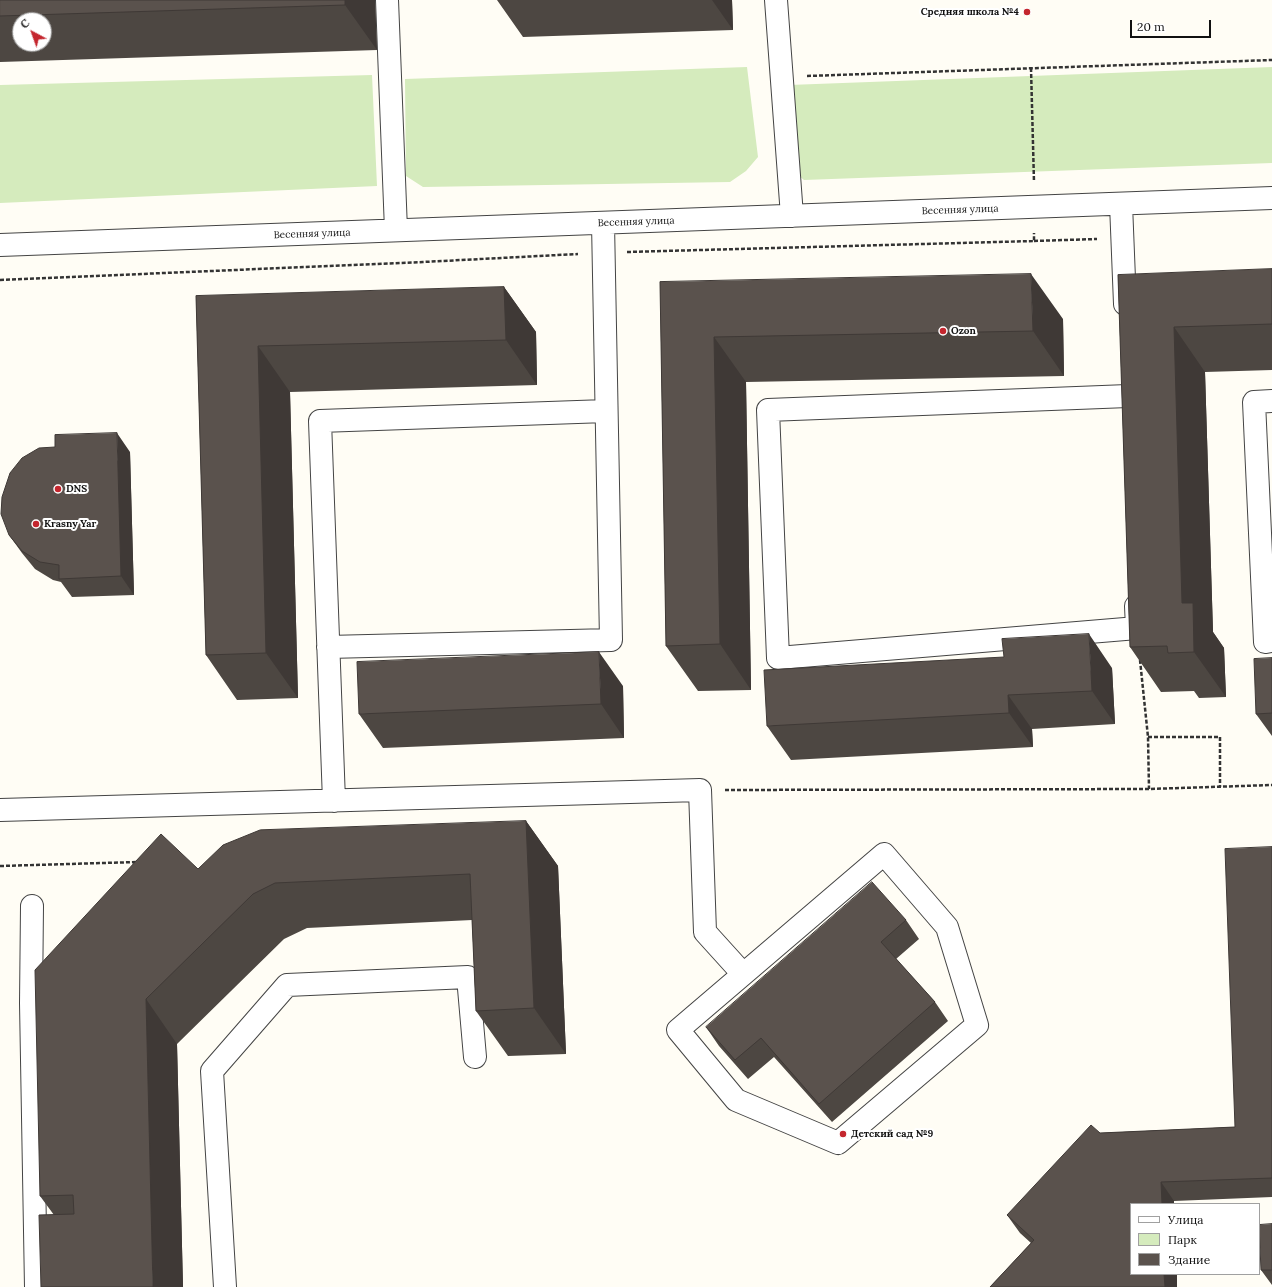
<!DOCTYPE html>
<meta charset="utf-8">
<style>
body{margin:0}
#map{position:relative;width:1272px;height:1287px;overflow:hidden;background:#fffdf5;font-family:Lora,serif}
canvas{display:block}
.legend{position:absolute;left:1130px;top:1203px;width:130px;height:72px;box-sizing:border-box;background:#fff;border:1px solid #a0a0a0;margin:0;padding:5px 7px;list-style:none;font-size:12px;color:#111}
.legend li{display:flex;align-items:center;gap:8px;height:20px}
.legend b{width:20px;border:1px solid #a0a0a0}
.north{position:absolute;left:12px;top:12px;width:40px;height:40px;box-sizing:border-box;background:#fff;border:1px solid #a0a0a0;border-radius:50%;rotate:319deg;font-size:11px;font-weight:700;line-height:16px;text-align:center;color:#111}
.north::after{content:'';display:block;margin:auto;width:14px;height:18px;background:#c4262e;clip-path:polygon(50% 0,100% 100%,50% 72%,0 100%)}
.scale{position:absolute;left:1130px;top:20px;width:81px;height:18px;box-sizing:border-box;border:2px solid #111;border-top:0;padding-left:5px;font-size:12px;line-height:14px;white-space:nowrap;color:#111;-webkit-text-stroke:3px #fff;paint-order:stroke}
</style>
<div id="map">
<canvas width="1272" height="1287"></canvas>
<ul class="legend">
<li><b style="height:5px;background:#fff"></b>Улица</li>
<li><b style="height:11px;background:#d5ebbd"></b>Парк</li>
<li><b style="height:11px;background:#5a524d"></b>Здание</li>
</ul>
<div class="north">С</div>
<div class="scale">20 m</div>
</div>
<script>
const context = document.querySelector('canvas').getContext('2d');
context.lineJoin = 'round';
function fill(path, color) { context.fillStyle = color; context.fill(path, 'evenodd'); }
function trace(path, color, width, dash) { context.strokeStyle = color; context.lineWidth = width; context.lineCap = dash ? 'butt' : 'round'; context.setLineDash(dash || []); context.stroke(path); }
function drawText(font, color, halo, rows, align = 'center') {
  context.font = font + ' Lora,serif'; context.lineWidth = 4; context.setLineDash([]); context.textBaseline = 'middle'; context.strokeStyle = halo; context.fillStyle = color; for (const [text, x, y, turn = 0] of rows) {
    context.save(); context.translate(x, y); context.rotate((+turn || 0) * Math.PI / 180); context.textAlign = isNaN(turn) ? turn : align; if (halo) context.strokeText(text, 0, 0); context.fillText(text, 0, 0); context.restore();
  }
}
fill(new Path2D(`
 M747,67L758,157L746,171L730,182L423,187L406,176L405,79Z
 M1272,67V163L804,180L793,171L789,85Z
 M372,75L377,186L0,203V85Z`), '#d5ebbd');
const minor = new Path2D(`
 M387,0L396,230
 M776,0L792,216
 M1121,204L1125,304
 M0,245L1272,198
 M1128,396L768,410L778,658L1137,628L1136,606
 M1272,401L1254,402L1265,642L1272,641
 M328,647L611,640L603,223
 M334,801L320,421L606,411
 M0,810L700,790L705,932L743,974
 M884,854L947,927L977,1025L838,1143L736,1100L678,1030Z
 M32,906L31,1003L36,1287
 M225,1287L212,1071L287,985L468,977L475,1057`);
trace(minor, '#444', 24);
trace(new Path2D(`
 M1031,68L1034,182
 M807,76L1272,60
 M1034,241L1097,239
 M627,252L1034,241V233
 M0,280L423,262L578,254
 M1140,660L1148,737L1149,789
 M1148,737H1220V787
 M725,790L1149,789L1272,785
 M0,866L137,862`), '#333', 2.5, [4, 2]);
trace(minor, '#fff', 22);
fill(new Path2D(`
 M0,0H375L377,50L0,62ZM20,20H44V44H20Z
 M497,0H732L733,30L523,37Z
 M1272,269V370L1205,372L1213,632L1224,648L1226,697L1199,698L1194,691L1161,692L1130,647L1118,275Z
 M660,282L1063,319L1064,376L746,382L751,690L698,691L666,646Z
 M504,287L536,332L537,385L290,392L298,698L237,700L206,655L196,296Z
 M130,452L134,595L72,597L61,582L53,580L35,569L22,553L9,535Z
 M1272,658V736L1256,714Z
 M1112,668L1115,724L1032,729L1033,747L791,760L767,726Z
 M623,686L624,738L383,748L359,714Z
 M526,821L558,866L566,1054L508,1056L476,1011L472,920L307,928L284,939L177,1044L183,1287L54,1215L40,1196L198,869Z
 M1272,847V1197L1174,1201V1204H1131L1177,1274V1287H990L1031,1243L1020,1233L1007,1215L1100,1133L1235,1127Z
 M906,920L919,939L896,959L935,1002L948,1021L832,1122L774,1057L748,1079L719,1046L706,1027Z
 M1272,1224V1285L1261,1270Z`), '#4d4742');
fill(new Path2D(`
 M345,0H375L377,50L345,5Z
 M712,0H732L733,30Z
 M1031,274L1063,319L1064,376L1033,331Z
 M504,287L536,332L537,385L506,340Z
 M1174,327L1205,372L1213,632L1224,648L1226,697L1194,652L1182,603Z
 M714,337L746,382L751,690L720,644Z
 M258,346L290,392L298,698L266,653Z
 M117,433L130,452L134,595L121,576Z
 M1089,634L1112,668L1115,724L1092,691Z
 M599,652L623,686L624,738L601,704Z
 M1008,695L1032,729L1033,747L1009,713Z
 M526,821L558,866L566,1054L534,1008Z
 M146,999L177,1044L183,1287H153Z
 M1161,1182L1174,1201V1204H1162Z
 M1164,1274H1177V1287H1165Z`), '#3f3936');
const building = new Path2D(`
 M0,0H345V5L0,16Z
 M1272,269V324L1174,327L1182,603H1193L1194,652L1168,653L1167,646L1130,647L1118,275Z
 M1031,274L1033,331L714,337L720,644L666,646L660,282Z
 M504,287L506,340L258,346L266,653L206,655L196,296Z
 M117,433L121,576L59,579V565L40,562L22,551L9,535L1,514L2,497L10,473L22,458L39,448L55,447V435Z
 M1089,634L1092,691L1008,695L1009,713L767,726L764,670L1004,657L1002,639Z
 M599,652L601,704L359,714L357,662Z
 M1272,658V713L1256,714L1254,659Z
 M526,821L534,1008L476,1011L470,874L275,883L253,894L146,999L153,1287H41L39,1215L74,1214L73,1195L40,1196L35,970L161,834L198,869L223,845L260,830Z
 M1272,847V1178L1161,1182L1162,1204H1131V1274H1164L1165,1287H990L1034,1240L1007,1215L1091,1125L1100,1133L1235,1127L1225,849Z
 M872,882L906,920L881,942L935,1002L819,1104L761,1038L735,1060L706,1027Z
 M1272,1224V1270H1261L1259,1225Z`);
fill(building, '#5a524d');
trace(building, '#3f3936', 1);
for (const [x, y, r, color] of [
 [1027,12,4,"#c4262e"],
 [943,331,4,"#c4262e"],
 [58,489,4,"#c4262e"],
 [36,524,4,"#c4262e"],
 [843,1134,4,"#c4262e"]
]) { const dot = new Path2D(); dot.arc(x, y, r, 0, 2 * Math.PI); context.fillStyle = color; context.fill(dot); trace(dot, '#fff', 1.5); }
drawText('bold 10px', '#111', '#fff', [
 ["Средняя школа №4",1019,12,"right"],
 ["Ozon",951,331],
 ["DNS",66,489],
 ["Krasny Yar",44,524],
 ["Детский сад №9",851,1134]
], 'left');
drawText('10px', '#111', '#fff', [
 ["Весенняя улица",960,210,-2],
 ["Весенняя улица",636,222,-2],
 ["Весенняя улица",312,234,-2]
]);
</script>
